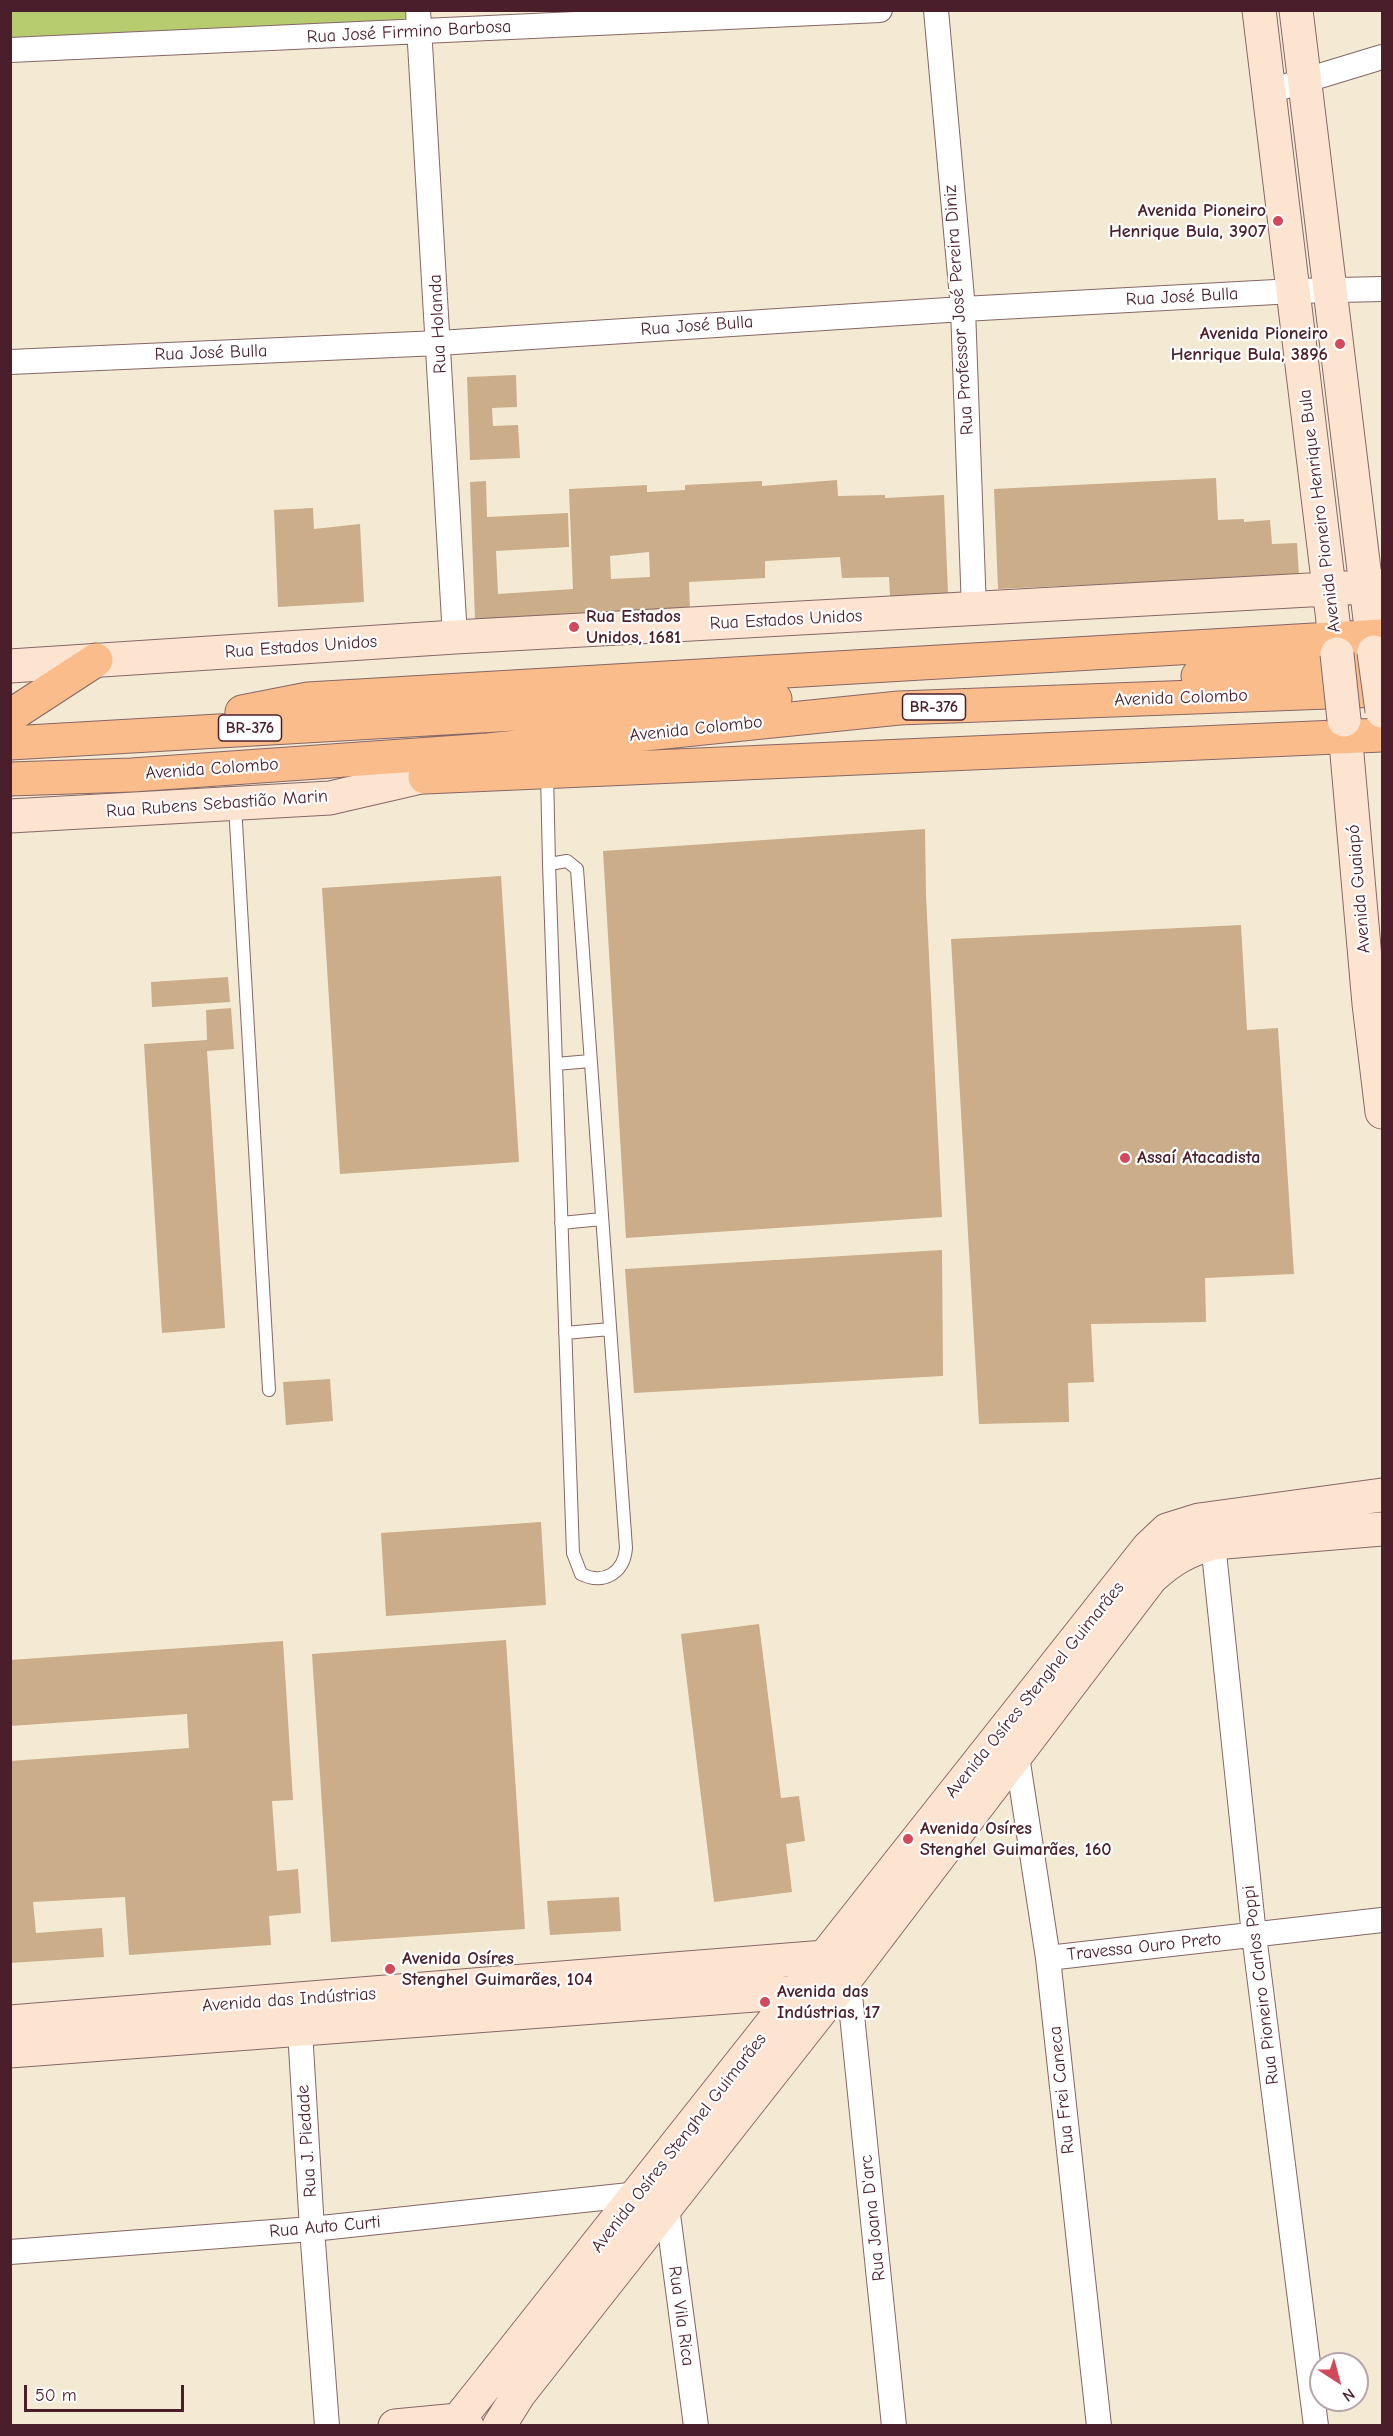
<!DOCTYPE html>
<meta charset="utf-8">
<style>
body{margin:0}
#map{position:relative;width:1393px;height:2436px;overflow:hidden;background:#f4ead4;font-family:"Comic Neue",sans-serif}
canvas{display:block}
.frame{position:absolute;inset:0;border:12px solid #4a1f2b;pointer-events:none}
.north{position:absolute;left:1309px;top:2352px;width:60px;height:60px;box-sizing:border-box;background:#fff;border:2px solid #b7a5aa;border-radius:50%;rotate:144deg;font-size:16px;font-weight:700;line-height:24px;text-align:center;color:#4a1f2b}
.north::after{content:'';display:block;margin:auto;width:21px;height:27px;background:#d1495b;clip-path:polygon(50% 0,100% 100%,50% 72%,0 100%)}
.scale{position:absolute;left:24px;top:2385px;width:160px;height:27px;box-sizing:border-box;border:3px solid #4a1f2b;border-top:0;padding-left:8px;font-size:18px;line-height:21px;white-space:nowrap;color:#4a1f2b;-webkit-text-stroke:4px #fff;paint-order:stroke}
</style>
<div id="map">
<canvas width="1393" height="2436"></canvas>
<div class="frame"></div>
<div class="north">N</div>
<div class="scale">50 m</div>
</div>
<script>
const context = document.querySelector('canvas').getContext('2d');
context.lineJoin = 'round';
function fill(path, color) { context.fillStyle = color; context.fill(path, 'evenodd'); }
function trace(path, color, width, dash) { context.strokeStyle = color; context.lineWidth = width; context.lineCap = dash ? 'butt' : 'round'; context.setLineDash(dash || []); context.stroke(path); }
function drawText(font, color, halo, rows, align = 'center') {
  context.font = font + ' "Comic Neue",sans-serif'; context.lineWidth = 4.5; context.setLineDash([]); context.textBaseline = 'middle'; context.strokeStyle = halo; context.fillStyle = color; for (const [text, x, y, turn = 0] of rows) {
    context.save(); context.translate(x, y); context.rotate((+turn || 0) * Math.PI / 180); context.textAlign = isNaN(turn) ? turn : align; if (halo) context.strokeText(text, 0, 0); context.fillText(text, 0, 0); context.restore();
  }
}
fill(new Path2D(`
 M10,11H418L419,31L11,50Z`), '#b7cb6f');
fill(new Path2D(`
 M516,375L517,407L492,408L493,426L518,425L520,458L470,460L467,377Z
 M1216,478L1218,520L1244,519V522L1270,520L1272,544L1297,543L1299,575L998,589L994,489Z
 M837,480L838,496L885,495V498L944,495L948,593L890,596L889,577L842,578L840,557L765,561V578L689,582L690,609L475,620L470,482L486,481L487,517L568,513L569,547L496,551L498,594L573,589L569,489L647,485V492L685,490V485L762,481V486ZM649,552L650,577L611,579L610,556Z
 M313,508L314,529L360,524L364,602L278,607L274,510Z
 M925,829L926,896L942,1217L626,1238L603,851Z
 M501,876L519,1162L340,1174L322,888Z
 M1241,925L1247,1030L1278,1028L1294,1274L1205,1278L1206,1322L1091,1324L1094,1382L1068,1383L1069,1422L979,1424L951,939Z
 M228,977L230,1002L152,1007L151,982Z
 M231,1008L234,1049L207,1051L225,1328L162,1333L144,1044L207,1040L206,1010Z
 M942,1250L943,1376L634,1393L625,1269Z
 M330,1379L333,1421L286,1425L283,1382Z
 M541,1522L546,1605L386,1616L381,1533Z
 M759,1624L781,1798L799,1796L805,1841L786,1844L792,1892L714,1902L681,1634Z
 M506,1640L525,1929L331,1942L312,1654Z
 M283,1641L293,1800L272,1801L277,1871L298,1869L301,1913L269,1916L271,1945L129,1955L125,1897L33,1902L36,1933L102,1928L104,1957L10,1963V1761L189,1748L187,1714L10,1726V1660Z
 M619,1897L621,1931L550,1935L547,1901Z`), '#cbad89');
const lane = new Path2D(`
 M547,773L549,864L573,1553L581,1574C604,1585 624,1573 626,1548L577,869L567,861L549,864
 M235,805L269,1390
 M556,1064L590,1061
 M561,1223L602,1219
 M565,1333L610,1329`);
const street = new Path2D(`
 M418,10L455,637
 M936,10L963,309L974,610
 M10,50L880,10
 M1270,91L1382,57
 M10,362L439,343L963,309L1294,291L1382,289
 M1213,1543L1254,1935L1316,2426
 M1017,1756L1048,1958L1099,2426
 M1048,1958L1382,1920
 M848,1976L894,2426
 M299,2014L312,2229L327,2426
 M667,2207L696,2426
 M10,2252L312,2229L639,2194`);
const secondary = new Path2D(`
 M1259,10L1337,654
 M1296,10L1374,652
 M10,666L455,637L1382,586
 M1344,720L1369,1004L1382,1112
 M10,816L330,798L421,777
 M10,2022L825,1957L835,1965
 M10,2051L768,1994L798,1993L812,2000
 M458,2420C690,2131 917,1838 1148,1548L1167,1530L1199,1520L1382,1495
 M395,2426L458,2420L467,2426
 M499,2426L519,2394L848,1976L1151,1578C1172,1559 1186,1551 1213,1543L1382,1529`);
const primary = new Path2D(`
 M1198,676L1382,665
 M242,712L308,699L1382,636
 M10,716L96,660
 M10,743L775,699
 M425,777L1382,735
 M10,779L132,775L488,750L899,708L1382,690`);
trace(lane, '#866666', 14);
trace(street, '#866666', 26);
trace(secondary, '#866666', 35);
trace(primary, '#866666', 35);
trace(lane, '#fff', 12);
trace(street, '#fff', 24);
trace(secondary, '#fde4d1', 33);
trace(primary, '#fabc8b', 33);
const secondaryBridge = new Path2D(`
 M1374,652L1382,711
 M1337,654L1344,720`);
trace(secondaryBridge, '#866666', 35, []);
trace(secondaryBridge, '#fde4d1', 33);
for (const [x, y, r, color] of [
 [1278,221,6,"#d1495b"],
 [1340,344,6,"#d1495b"],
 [574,627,6,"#d1495b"],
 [1125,1158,6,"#d1495b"],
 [908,1839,6,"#d1495b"],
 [390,1969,6,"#d1495b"],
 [765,2002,6,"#d1495b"]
]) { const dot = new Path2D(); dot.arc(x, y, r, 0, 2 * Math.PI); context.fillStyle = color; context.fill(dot); trace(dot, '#fff', 2); }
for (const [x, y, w] of [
 [934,707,63],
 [250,728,63]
]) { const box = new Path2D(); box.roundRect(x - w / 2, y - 13, w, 26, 4.5); context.fillStyle = '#fff'; context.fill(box); trace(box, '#4a1f2b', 1.5); }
drawText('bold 16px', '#4a1f2b', null, [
 ["BR-376",934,707],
 ["BR-376",250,728]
]);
drawText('18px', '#4a1f2b', '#fff', [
 ["Rua José Firmino Barbosa",409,32,-3],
 ["Rua José Bulla",1182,297,-3],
 ["Rua Professor José Pereira Diniz",959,310,-94],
 ["Rua Holanda",438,324,-93],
 ["Rua José Bulla",697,326,-4],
 ["Rua José Bulla",211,353,-2],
 ["Avenida Pioneiro Henrique Bula",1320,511,-97],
 ["Rua Estados Unidos",786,620,-3],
 ["Rua Estados Unidos",301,647,-4],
 ["Avenida Colombo",1181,698,-2],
 ["Avenida Colombo",696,729,-6],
 ["Avenida Colombo",212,769,-4],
 ["Rua Rubens Sebastião Marin",217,804,-4],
 ["Avenida Guaiapó",1359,889,-95],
 ["Avenida Osíres Stenghel Guimarães",1035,1690,-51],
 ["Travessa Ouro Preto",1144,1947,-6],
 ["Rua Pioneiro Carlos Poppi",1261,1985,-97],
 ["Avenida das Indústrias",289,2000,-4],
 ["Rua Frei Caneca",1062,2090,-96],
 ["Rua J. Piedade",307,2141,-94],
 ["Avenida Osíres Stenghel Guimarães",679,2143,-52],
 ["Rua Joana D'arc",873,2218,-96],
 ["Rua Auto Curti",325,2227,-5],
 ["Rua Vila Rica",681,2316,82]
]);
drawText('bold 18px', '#4a1f2b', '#fff', [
 ["Avenida Pioneiro",1266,211,"right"],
 ["Henrique Bula, 3907",1266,232,"right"],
 ["Avenida Pioneiro",1328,334,"right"],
 ["Henrique Bula, 3896",1328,355,"right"],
 ["Rua Estados",586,617],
 ["Unidos, 1681",586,638],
 ["Assaí Atacadista",1137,1158],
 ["Avenida Osíres",920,1829],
 ["Stenghel Guimarães, 160",920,1850],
 ["Avenida Osíres",402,1959],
 ["Stenghel Guimarães, 104",402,1980],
 ["Avenida das",777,1992],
 ["Indústrias, 17",777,2013]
], 'left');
</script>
